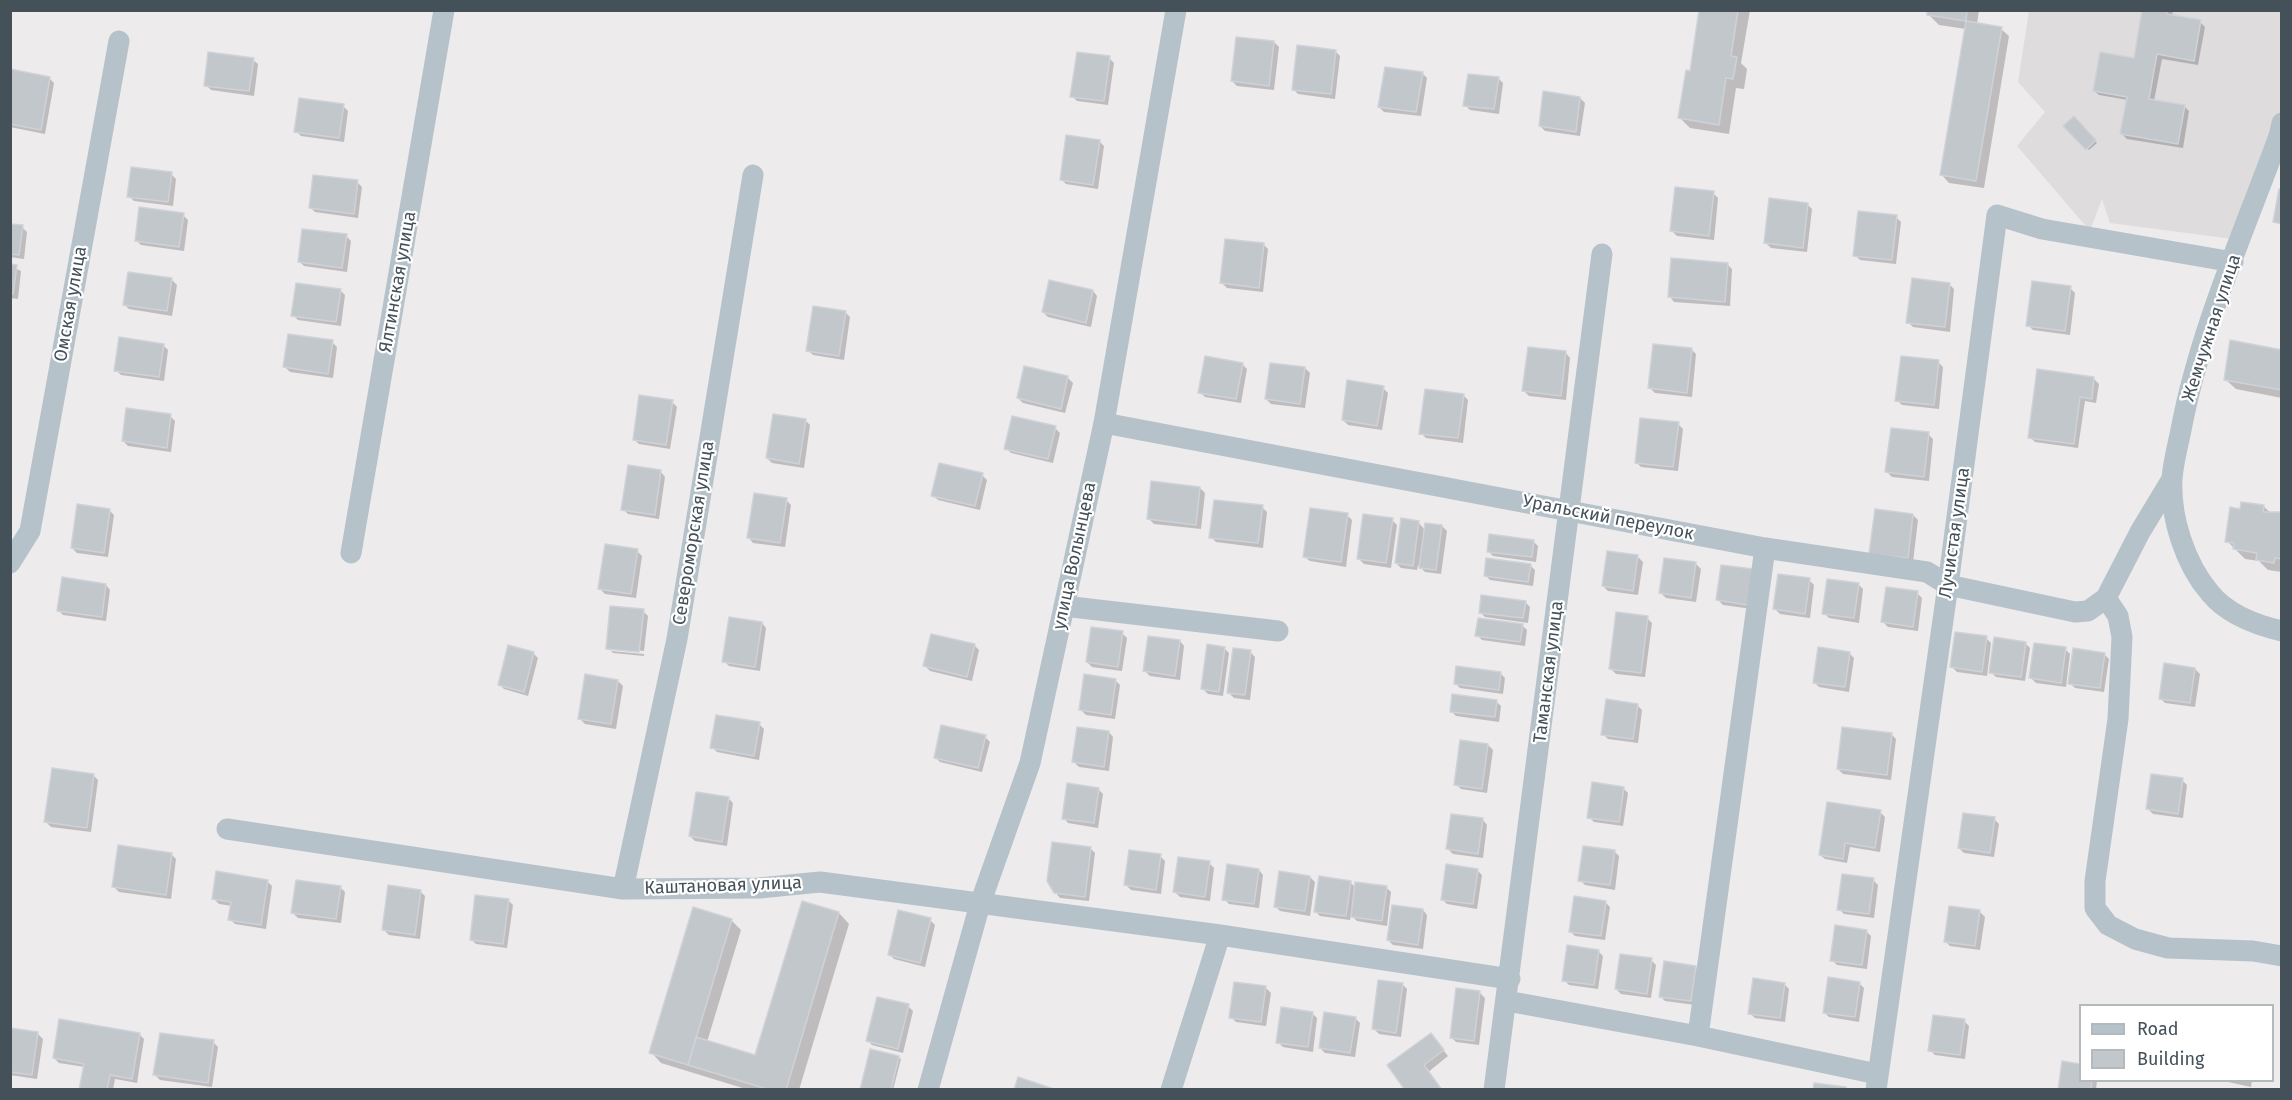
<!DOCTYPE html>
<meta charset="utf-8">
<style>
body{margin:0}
#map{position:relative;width:2292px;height:1100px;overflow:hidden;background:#eeebec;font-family:"Fira Sans",sans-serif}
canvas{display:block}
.frame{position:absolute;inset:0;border:12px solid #445159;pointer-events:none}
.legend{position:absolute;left:2079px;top:1004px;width:195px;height:78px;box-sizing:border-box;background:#fff;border:2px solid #b4b9bd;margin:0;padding:8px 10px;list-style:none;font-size:18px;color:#445159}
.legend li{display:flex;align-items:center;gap:12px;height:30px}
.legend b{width:30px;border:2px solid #b4b9bd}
</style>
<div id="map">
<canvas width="2292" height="1100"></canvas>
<div class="frame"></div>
<ul class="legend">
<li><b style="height:8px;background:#b6c2c9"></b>Road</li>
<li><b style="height:16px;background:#c2c7cc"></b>Building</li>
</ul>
</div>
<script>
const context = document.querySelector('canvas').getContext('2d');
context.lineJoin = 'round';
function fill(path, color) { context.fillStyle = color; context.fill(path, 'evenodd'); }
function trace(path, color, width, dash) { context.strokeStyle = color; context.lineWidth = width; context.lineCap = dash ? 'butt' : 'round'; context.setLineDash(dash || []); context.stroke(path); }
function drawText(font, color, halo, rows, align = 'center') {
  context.font = font + ' "Fira Sans",sans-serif'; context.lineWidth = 4.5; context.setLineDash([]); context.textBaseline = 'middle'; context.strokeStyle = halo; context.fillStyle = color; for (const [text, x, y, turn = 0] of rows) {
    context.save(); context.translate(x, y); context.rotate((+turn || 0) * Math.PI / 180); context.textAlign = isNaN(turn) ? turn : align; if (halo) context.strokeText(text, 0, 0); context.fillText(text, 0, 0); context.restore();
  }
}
fill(new Path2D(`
 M2029,11H2281L2280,120L2233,239L2110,223L2102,199L2090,231L2017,146L2045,112L2018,82Z`), '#dfdcde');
fill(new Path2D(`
 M1701,10H1750L1741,63L1747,69L1744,89L1736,88L1729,134L1690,128L1680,118L1691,73Z
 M1929,10H1979L1977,24L2001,29L2009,36L1984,188L1949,183L1942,175L1966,29L1939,25L1928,14Z
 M2143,10H2173L2172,17L2200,22L2205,27L2198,65L2162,59L2154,101L2184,106L2189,111L2183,148L2127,139L2122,134L2128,100L2099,95L2094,91L2135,60Z
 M1274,42L1279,47L1274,90L1237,86L1232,81Z
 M1335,51L1340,56L1335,99L1298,94L1293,89Z
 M1109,58L1114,63L1108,105L1077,101L1072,96Z
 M253,60L258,64L254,96L211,90L206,85Z
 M10,71L49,78L54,83L45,134L10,127Z
 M1422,73L1427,78L1421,116L1384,112L1379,107Z
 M1498,78L1503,83L1499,114L1470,110L1465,105Z
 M1580,98L1585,103L1580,136L1545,131L1540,126Z
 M343,106L348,111L344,142L301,136L296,131Z
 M2074,118L2097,143L2089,150L2066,126Z
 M1099,141L1104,146L1098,189L1066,184L1061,179Z
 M171,174L176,179L173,206L134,201L129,196Z
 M357,182L362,187L358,218L315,212L310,207Z
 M1713,193L1718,198L1714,240L1677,236L1672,231Z
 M1807,204L1812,209L1807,252L1771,248L1766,243Z
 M183,215L188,220L184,251L141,245L136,240Z
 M1896,217L1901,222L1896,264L1860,260L1855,255Z
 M10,225L22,227L27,232L24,259L10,257Z
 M346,236L351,241L347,272L304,266L299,261Z
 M1263,244L1268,249L1263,292L1227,288L1222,283Z
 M1727,264L1732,269L1730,306L1674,302L1670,297Z
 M10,266L21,271L18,299L10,298Z
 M129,273L172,280L177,285L172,316L129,309L124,304Z
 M1949,284L1954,289L1950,332L1913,327L1908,322Z
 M2070,288L2075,293L2070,335L2033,330L2028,325Z
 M340,290L345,295L341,326L298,320L293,315Z
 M1093,291L1097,296L1091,327L1048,317L1043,312Z
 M845,312L850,317L844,360L813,355L808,350Z
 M332,342L337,347L333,378L290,372L285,367Z
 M163,345L168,350L164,381L121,375L116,370Z
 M1691,349L1696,354L1692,397L1655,393L1650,388Z
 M2282,351V398L2236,389L2225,379Z
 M1566,353L1570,358L1566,400L1529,396L1524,391Z
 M1938,362L1943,367L1939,409L1902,405L1897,400Z
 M1242,364L1247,369L1241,403L1205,397L1200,392Z
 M1026,368L1068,378L1073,383L1065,413L1023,403L1018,398Z
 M1305,368L1310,373L1305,408L1271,404L1266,399Z
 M2094,379L2099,384L2096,403L2085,401L2078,448L2035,442L2030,437Z
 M1383,388L1388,393L1382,430L1348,425L1343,420Z
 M1463,395L1468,400L1463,443L1426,438L1421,433Z
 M672,402L677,407L670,449L639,444L634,439Z
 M170,416L175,421L171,452L128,446L123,441Z
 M805,420L810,425L804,468L772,463L767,458Z
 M1678,424L1683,429L1678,471L1641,467L1636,462Z
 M1055,428L1060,433L1053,463L1011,453L1006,448Z
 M1928,434L1933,439L1929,481L1892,477L1887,472Z
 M661,472L665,477L659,519L628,514L623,509Z
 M982,475L987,480L980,510L938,500L933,495Z
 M1200,488L1205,493L1201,529L1154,524L1149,519Z
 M786,500L791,505L785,547L753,543L749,538Z
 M2263,506L2272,514L2282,516V572L2268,570L2259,561L2245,559L2227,541L2242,510Z
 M1262,507L1267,512L1263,548L1216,542L1211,537Z
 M109,510L114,515L108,557L77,553L72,548Z
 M1347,515L1352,520L1346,567L1310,561L1305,557Z
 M1913,515L1918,520L1913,562L1876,558Z
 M1392,520L1397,525L1391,568L1364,564L1359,559Z
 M1418,522L1425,530L1442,526L1447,531L1441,574L1425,572L1418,565L1417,570L1401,568L1396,563Z
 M1533,541L1538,546L1536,562L1493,556L1488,551Z
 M637,551L642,556L636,598L605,594L600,589Z
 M1638,557L1643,562L1638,595L1608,591L1603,586Z
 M1696,564L1701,569L1696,602L1666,598L1661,593Z
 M1530,565L1535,570L1533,586L1490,580L1485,575Z
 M1722,566L1752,609L1723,605L1718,600Z
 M1809,580L1814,585L1810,618L1780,614L1775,609Z
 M1858,584L1863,589L1859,623L1829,618L1824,613Z
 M106,585L110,590L106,621L63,615L58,610Z
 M1917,593L1922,598L1918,631L1888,627L1883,622Z
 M1525,602L1530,607L1528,623L1485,617L1480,612Z
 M643,611L648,616L644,651L611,647V651L644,654V656L613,653L608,648Z
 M1647,618L1652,623L1645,677L1616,674L1611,669Z
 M762,623L766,628L760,671L729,666L724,661Z
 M1522,625L1527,630L1525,646L1482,640L1477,635Z
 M1122,633L1127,638L1122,671L1092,667L1087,662Z
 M1986,638L1991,643L1987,676L1957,672L1952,667Z
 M1180,641L1184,646L1180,680L1150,676L1145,671Z
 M2025,643L2030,648L2025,681L1996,677L1991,672Z
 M974,645L979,650L972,681L930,671L925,666Z
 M1224,648L1229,653L1223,696L1208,694L1203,689Z
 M2065,649L2070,654L2066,687L2036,683L2031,678Z
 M1250,652L1255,657L1250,700L1234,698L1229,693Z
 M533,653L538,658L528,696L504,689L499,684Z
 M1849,653L1854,658L1849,692L1819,687L1814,682Z
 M2104,654L2109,659L2104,692L2075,688L2070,683Z
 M2195,669L2200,674L2195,707L2165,703L2160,698Z
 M1500,673L1505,678L1503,694L1460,688L1455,683Z
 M1115,680L1120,685L1115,719L1086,715L1081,710Z
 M618,681L623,686L616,729L585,724L580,719Z
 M1496,701L1501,706L1499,722L1456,716L1451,711Z
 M1637,705L1642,710L1638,743L1608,739L1603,734Z
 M759,724L764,729L759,760L717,752L712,747Z
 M1109,732L1113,737L1109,771L1079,767L1074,762Z
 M1891,734L1896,739L1891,780L1843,774L1838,769Z
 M985,737L990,742L982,772L940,762L935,757Z
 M1488,745L1493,750L1487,793L1461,789L1456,784Z
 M93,775L98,780L91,832L51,827L46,822Z
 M2182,780L2187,785L2183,818L2153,814L2148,809Z
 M1623,788L1628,793L1623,826L1594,822L1589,817Z
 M1098,789L1103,794L1098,828L1068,823L1064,818Z
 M728,798L733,803L727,846L695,841L690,836Z
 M1880,812L1885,817L1880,852L1850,847L1847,863L1825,859L1820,855Z
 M1994,819L1999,824L1994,857L1964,853L1959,848Z
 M1483,820L1487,825L1483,858L1453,854L1448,849Z
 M1090,848L1095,853L1089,901L1060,898L1055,892Z
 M1614,851L1619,856L1615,890L1585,885L1580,880Z
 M171,854L176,859L171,899L119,892L114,887Z
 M1160,856L1165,861L1161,894L1131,890L1126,885Z
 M1209,863L1214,868L1210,901L1180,897L1175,892Z
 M1259,870L1263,875L1259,908L1229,904L1224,899Z
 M1477,870L1482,875L1477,909L1447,904L1442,899Z
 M1310,877L1315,882L1310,916L1280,911L1275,906Z
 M1873,880L1878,885L1874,918L1844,914L1839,909Z
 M267,881L272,886L266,929L235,924L230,919L232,906L219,904L214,899Z
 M1350,882L1356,888L1386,887L1391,892L1387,926L1357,921L1351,915L1350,920L1320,916L1315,911Z
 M340,887L345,892L341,923L298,918L293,913Z
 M420,891L425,896L420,939L389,935L384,930Z
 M508,900L513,905L507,948L476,944L471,939Z
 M1605,902L1610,907L1605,940L1575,936L1570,931Z
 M1423,910L1427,915L1423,949L1393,945L1388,940Z
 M1980,912L1985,917L1980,950L1950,946L1945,941Z
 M839,913L849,924L799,1090H749L661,1063L651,1052L731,920L741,930L707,1042L756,1057Z
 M930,920L935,925L925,967L894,959L889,954Z
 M1866,931L1871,936L1867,969L1837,965L1832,960Z
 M1598,951L1603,956L1598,989L1569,985L1564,980Z
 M1651,960L1656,965L1651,998L1621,994L1616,989Z
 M1695,967L1700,972L1695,1005L1665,1001L1660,996Z
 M1859,983L1864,988L1859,1022L1829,1017L1824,1012Z
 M1402,984L1407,989L1401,1037L1379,1034L1374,1029Z
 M1784,984L1789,989L1785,1022L1755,1018L1750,1013Z
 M1266,988L1271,993L1266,1026L1236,1022L1231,1017Z
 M1480,993L1485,998L1479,1045L1456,1042L1451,1037Z
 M908,1006L913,1011L903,1053L872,1045L867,1040Z
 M1312,1013L1317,1018L1313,1052L1283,1047L1278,1042Z
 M1355,1018L1360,1023L1355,1057L1325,1053L1320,1048Z
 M1964,1021L1969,1026L1965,1059L1935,1055L1930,1050Z
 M10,1030L38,1034L43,1039L37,1079L10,1075Z
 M139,1034L144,1039L137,1083L115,1079L113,1090H81L85,1067L59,1063L54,1058Z
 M1431,1035L1448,1056L1406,1090Z
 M213,1042L218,1047L212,1087L160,1080L155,1075Z
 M898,1057L901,1059L893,1090H862Z
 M2063,1063L2080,1065V1080H2097L2096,1090H2060Z
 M2219,1080H2252L2251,1087Z`), '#0003');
const building = new Path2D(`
 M1699,10H1738L1731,56L1737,57L1733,79L1726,78L1719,125L1678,118L1686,70L1690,71Z
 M1927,10H1967L1966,21L1927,15Z
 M2142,10H2167V14L2201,20L2194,61L2157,54L2149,99L2185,105L2178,144L2120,134L2127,97L2093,91L2100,52L2134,58Z
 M1966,21L2002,27L1976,181L1940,175Z
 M1236,37L1274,41L1269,86L1231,81Z
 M1297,45L1336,50L1331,94L1292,90Z
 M208,52L254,58L249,91L204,86Z
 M1077,52L1110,56L1104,101L1070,97Z
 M1385,67L1423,72L1416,112L1378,107Z
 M10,69L50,77L41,130L10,124Z
 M1468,74L1499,77L1494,109L1463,106Z
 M1543,91L1580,97L1576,132L1539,126Z
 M299,98L344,104L339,138L294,132Z
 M2074,116L2096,140L2086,150L2063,126Z
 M1066,135L1100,140L1093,185L1060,180Z
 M131,167L172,172L168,202L127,197Z
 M313,175L358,180L354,214L309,208Z
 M1675,187L1714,191L1709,236L1670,231Z
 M2279,189L2282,190V224L2273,222Z
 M1769,198L1808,203L1803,248L1764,243Z
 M139,207L184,213L179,247L135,241Z
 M1858,211L1897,215L1892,260L1853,256Z
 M10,224L23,225L19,255L10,254Z
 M302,229L347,234L342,268L298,262Z
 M1225,239L1264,243L1259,288L1220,283Z
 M1671,258L1728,263L1725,302L1668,297Z
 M10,264L17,265L13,294H10Z
 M128,272L172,278L167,311L123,305Z
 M1912,278L1950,283L1945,327L1906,323Z
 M1049,280L1093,290L1086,323L1042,312Z
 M2032,281L2071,286L2065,331L2026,326Z
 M296,283L341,289L336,322L291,316Z
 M813,306L846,311L839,356L806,351Z
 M288,334L333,340L328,374L283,367Z
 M119,337L164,344L159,377L114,371Z
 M2230,340L2282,350V390L2224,380Z
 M1653,344L1692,348L1687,393L1648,388Z
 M1528,347L1566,351L1561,396L1522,391Z
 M1205,356L1243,363L1236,399L1198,393Z
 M1901,356L1939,360L1934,405L1895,401Z
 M1270,363L1305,367L1300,404L1265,399Z
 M1024,366L1068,376L1061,409L1017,398Z
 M2037,369L2094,377L2092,399L2080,397L2074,444L2028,438Z
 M1347,380L1384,386L1377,426L1342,420Z
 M1425,389L1464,394L1458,438L1419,434Z
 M639,395L673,400L666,445L633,440Z
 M126,408L171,414L167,448L122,441Z
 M773,414L806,419L799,464L766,458Z
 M1012,416L1056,426L1048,459L1004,449Z
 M1640,418L1679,422L1673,467L1635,463Z
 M1891,428L1929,432L1924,477L1885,472Z
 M939,463L983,473L975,506L931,496Z
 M628,465L661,470L655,515L621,510Z
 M1151,481L1200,487L1196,525L1147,519Z
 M754,493L787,498L780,543L747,538Z
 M1214,500L1263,505L1258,543L1209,538Z
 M2241,502L2264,505L2263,512H2282V559L2275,558L2274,563L2256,560L2257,553L2233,549L2234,543L2225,542L2230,507L2240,509Z
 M77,504L110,509L104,553L71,548Z
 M1310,508L1348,513L1341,562L1303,557Z
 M1875,509L1913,514L1908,558L1869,554Z
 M1363,514L1393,518L1386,563L1357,559Z
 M1401,518L1419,521L1413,566L1395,563Z
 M1425,523L1442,525L1436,570L1419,568Z
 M1489,534L1534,540L1532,557L1487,552Z
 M605,544L638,549L631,594L598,589Z
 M1607,551L1638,555L1633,591L1602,586Z
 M1486,558L1531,564L1528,582L1484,576Z
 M1664,558L1696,562L1691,598L1659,593Z
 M1721,565L1753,569L1748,605L1716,600Z
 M1778,574L1810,578L1805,614L1773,609Z
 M62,577L106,584L102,617L57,611Z
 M1827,579L1859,583L1854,618L1822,614Z
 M1886,587L1918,591L1913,627L1881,622Z
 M1481,595L1526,601L1523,618L1479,613Z
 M610,606L644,609L639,652L606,649Z
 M1616,612L1648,616L1641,673L1609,669Z
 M729,617L762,622L755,667L722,662Z
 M1478,618L1523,624L1520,642L1475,636Z
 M1091,627L1123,631L1118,667L1086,662Z
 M1955,632L1987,636L1982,672L1950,667Z
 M931,634L975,644L967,677L923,666Z
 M1148,636L1180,640L1175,676L1143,671Z
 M1994,637L2026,642L2021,677L1989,673Z
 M2034,643L2066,647L2061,683L2029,678Z
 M1207,644L1225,647L1219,692L1201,689Z
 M508,645L534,652L524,692L498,685Z
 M1818,647L1850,652L1845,687L1813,683Z
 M1233,648L1251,650L1245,695L1227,693Z
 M2073,648L2105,653L2100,688L2068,684Z
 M2164,663L2195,668L2190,703L2159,699Z
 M1456,666L1501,672L1499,690L1454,684Z
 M585,674L618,680L611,724L578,719Z
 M1084,674L1116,679L1111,715L1079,710Z
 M1452,694L1497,700L1495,717L1450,712Z
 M1606,699L1638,704L1633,739L1601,735Z
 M716,715L760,722L754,756L710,748Z
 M941,725L986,735L978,768L934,758Z
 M1077,727L1109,731L1104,767L1072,762Z
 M1842,727L1892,733L1887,775L1837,769Z
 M1460,740L1488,744L1482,789L1454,785Z
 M52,768L94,774L87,828L44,822Z
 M2151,774L2183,778L2178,814L2146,809Z
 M1592,782L1624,787L1619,822L1587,818Z
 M1067,783L1099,788L1094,823L1062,819Z
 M696,792L729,797L722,842L689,836Z
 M1827,802L1881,810L1875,848L1845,843L1843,859L1819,855Z
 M1963,813L1995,817L1990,853L1958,848Z
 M1451,814L1483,818L1478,854L1446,849Z
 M1052,842L1091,847L1085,897L1054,893L1047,881Z
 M118,845L172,853L166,895L112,887Z
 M1583,846L1615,850L1610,885L1578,881Z
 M1129,850L1161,854L1156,890L1124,885Z
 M1178,857L1210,861L1205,897L1173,892Z
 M1227,864L1259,869L1254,904L1222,900Z
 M1446,864L1478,869L1473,904L1441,900Z
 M216,871L268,880L261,925L228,920L231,902L212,899Z
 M1279,871L1310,876L1305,911L1274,907Z
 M1842,874L1874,878L1869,914L1837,910Z
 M1319,876L1351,881L1346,916L1314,912Z
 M296,880L341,886L336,919L291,913Z
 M1355,882L1387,886L1382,921L1351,917Z
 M388,885L421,890L415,935L382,930Z
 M475,895L509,899L503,944L470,940Z
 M1574,896L1606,901L1601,936L1569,932Z
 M802,901L839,912L786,1090H770L688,1065L696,1037L755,1055Z
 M1392,905L1423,909L1418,945L1387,940Z
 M1949,906L1980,910L1975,946L1944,942Z
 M693,907L732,919L688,1065L649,1053Z
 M898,910L931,918L920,963L888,955Z
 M1835,925L1867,930L1862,965L1830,961Z
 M1567,945L1599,950L1594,985L1562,981Z
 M1620,954L1652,958L1647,994L1615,989Z
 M1664,961L1696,966L1691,1001L1659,997Z
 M1828,977L1860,982L1855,1017L1823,1013Z
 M1753,978L1785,983L1780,1018L1748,1014Z
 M1378,980L1403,983L1396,1033L1372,1029Z
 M1234,982L1266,986L1261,1022L1229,1018Z
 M1456,988L1480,991L1474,1041L1450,1038Z
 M877,997L909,1004L898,1049L866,1041Z
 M1281,1007L1313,1012L1308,1047L1276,1043Z
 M1324,1012L1356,1017L1350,1053L1319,1048Z
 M1933,1015L1965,1019L1960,1055L1928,1051Z
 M59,1019L140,1033L132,1079L110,1075L107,1090H79L84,1064L53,1058Z
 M10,1028L38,1032L32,1075L10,1072Z
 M160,1033L214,1040L208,1083L153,1075Z
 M1431,1033L1444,1050L1424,1065L1442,1090H1405L1387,1065Z
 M870,1049L899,1056L891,1090H860Z
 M2062,1061L2080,1064V1080H2092L2091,1090H2058Z
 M1018,1077L1054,1089V1090H1014Z
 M1814,1083L1846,1087V1090H1813Z`);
fill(building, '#c2c7cc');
trace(building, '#cfd2d8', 1.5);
trace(new Path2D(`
 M2282,123L2279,136C2244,232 2200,329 2181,430C2178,445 2173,463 2172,479C2170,517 2185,564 2210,593C2227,614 2256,625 2282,631
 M1104,423L1765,548L1927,572L1948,585L2075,612L2088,611L2106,598L2140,532L2172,479
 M351,553L444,10
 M10,563L30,531L119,41
 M2106,598L2118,616L2122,637L2118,719L2095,881V908L2108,925L2135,939L2168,948L2253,951L2282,956
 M1064,606L1278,631
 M227,829L623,889L759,888L820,882L1220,935L1510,979
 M623,889L677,639L753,175
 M1507,1001L1698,1036L1877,1074
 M1698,1036L1765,548
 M928,1090L980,904L1030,763L1104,423L1176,10
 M1171,1090L1220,935
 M1494,1090L1602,254
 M1876,1090L1948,585L1997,215L2042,229L2233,262`), '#b6c2c9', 21);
drawText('18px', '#445159', '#fff', [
 ["Ялтинская улица",398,282,-80],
 ["Омская улица",71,304,-80],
 ["Жемчужная улица",2212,328,-72],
 ["Уральский переулок",1608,518,11],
 ["Североморская улица",694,533,-81],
 ["Лучистая улица",1955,533,-82],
 ["улица Волынцева",1075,556,-78],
 ["Таманская улица",1549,672,-83],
 ["Каштановая улица",723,886,-2]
]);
</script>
